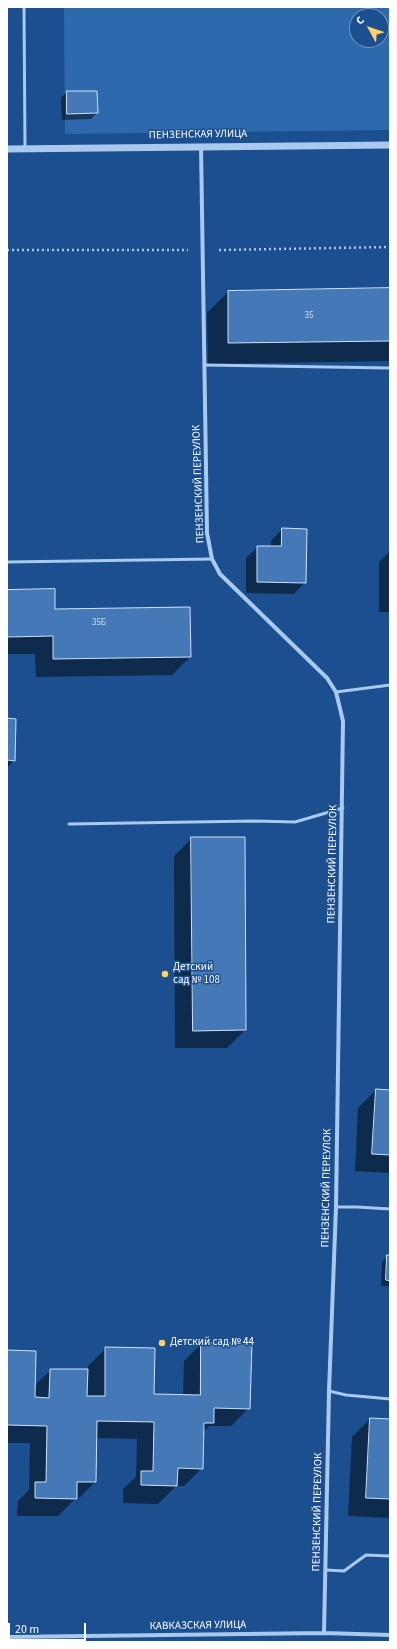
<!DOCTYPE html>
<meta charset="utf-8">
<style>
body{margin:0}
#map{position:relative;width:397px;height:1649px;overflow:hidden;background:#1b4f8f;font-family:"Source Sans 3",sans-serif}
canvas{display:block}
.frame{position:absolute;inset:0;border:8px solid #fff;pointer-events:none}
.north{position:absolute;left:349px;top:8px;width:40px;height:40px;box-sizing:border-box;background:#1b4f8f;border:1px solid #7695bc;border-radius:50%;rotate:310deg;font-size:11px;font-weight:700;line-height:16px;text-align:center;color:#fff}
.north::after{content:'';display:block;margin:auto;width:14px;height:18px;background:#ffd166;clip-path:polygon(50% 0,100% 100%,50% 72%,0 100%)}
.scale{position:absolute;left:8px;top:1623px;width:78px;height:18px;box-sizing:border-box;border:2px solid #fff;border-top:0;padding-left:5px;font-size:12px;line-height:14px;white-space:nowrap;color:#fff;-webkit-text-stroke:3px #1b4f8f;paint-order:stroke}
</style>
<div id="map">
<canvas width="397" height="1649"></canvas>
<div class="frame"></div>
<div class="north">С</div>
<div class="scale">20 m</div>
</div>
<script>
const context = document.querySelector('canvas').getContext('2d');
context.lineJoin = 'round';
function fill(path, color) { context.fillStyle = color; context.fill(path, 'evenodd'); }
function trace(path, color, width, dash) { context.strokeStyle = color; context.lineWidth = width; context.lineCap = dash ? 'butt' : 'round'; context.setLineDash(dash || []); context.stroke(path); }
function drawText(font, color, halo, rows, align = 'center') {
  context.font = font + ' "Source Sans 3",sans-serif'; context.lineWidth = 3; context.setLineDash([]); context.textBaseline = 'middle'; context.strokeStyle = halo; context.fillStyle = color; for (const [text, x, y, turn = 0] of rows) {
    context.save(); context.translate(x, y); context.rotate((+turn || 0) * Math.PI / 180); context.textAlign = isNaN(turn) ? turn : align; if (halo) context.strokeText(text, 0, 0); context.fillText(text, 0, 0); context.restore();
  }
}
fill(new Path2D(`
 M64,7H390V130L65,134ZM357,16H381V40H357Z`), '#2e69ad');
fill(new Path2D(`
 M67,92L97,113L91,119L62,120L61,98Z
 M390,289V361L208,364L207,313L228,292Z
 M282,529L305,582L294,594L246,593V558L258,547H271V541Z
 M390,551V612H379V562Z
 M7,591L54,610L190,657L172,675L36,677L35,654H7Z
 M7,719L14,760L7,768Z
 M192,838H244L245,1030L227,1048H175L174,856Z
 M376,1090L390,1091V1173L355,1171L358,1108Z
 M388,1256H390V1286H381L382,1262Z
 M201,1344L249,1408L231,1426H209L203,1432L202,1468L184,1486H176L158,1504L123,1503V1489L136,1477L137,1439L96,1438L95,1482L77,1500H74L58,1516H17L18,1501L29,1490L30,1443H7V1351L34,1386L51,1370H88V1366L106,1348L153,1395H183L184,1361Z
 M370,1419L390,1420V1518L348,1516L352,1437Z`), '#0007');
const building = new Path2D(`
 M67,91H97L98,113L67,114Z
 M390,288V341L228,343V291Z
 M282,528L307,529L306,583L257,582V546H281Z
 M55,589V609L190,607L191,657L53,659V636L7,637V590Z
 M7,718L16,719L15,761L7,760Z
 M191,837H245L246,1030L193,1031Z
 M376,1089L390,1090V1155L372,1154Z
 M387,1255H390V1281L386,1280Z
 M201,1343H252L250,1409L214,1408V1423H204L203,1469L178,1468L177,1486L141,1485V1471H153L154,1422L97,1421L96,1482H77V1499L35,1498V1482H46L47,1426L7,1425V1350L36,1351L35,1397L49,1398L50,1369H88L87,1396H105V1347L155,1348L154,1394L200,1395Z
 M370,1418L390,1419V1499L366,1498Z`);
fill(building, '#4478b7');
trace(building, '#cfe3fa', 1);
trace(new Path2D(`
 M7,250H188
 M219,250L390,247`), '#a9c9ee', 2.5, [2, 3]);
trace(new Path2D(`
 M24,7L25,148
 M205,365L390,368
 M7,562L212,559
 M336,692L390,685
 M69,824L254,821L295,822L343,808
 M336,1207H357L390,1209
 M329,1391L346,1395L390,1399
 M326,1570L344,1571L366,1555L390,1556`), '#a9c9ee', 3);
trace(new Path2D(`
 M201,146L207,533L212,559L220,574L327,678L336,692L343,721L336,1207L329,1391L324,1633
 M7,1637L324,1633L390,1635`), '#a9c9ee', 4);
trace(new Path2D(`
 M7,149L390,145`), '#a9c9ee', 7);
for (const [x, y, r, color] of [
 [165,974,4,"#ffd166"],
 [162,1343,4,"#ffd166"]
]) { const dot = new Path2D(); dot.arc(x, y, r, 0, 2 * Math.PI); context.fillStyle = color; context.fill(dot); trace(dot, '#1b4f8f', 1.5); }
drawText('9px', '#d0dded', null, [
 ["35",309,316],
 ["35Б",99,623]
]);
drawText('11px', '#fff', '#1b4f8f', [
 ["ПЕНЗЕНСКАЯ УЛИЦА",198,135,-1],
 ["ПЕНЗЕНСКИЙ ПЕРЕУЛОК",199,484,-92],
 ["ПЕНЗЕНСКИЙ ПЕРЕУЛОК",333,864,-89],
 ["ПЕНЗЕНСКИЙ ПЕРЕУЛОК",327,1188,-89],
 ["ПЕНЗЕНСКИЙ ПЕРЕУЛОК",318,1512,-89],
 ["КАВКАЗСКАЯ УЛИЦА",198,1626,-1]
]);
drawText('11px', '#fff', '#1b4f8f', [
 ["Детский",173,968],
 ["сад № 108",173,981],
 ["Детский сад № 44",170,1343]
], 'left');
</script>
